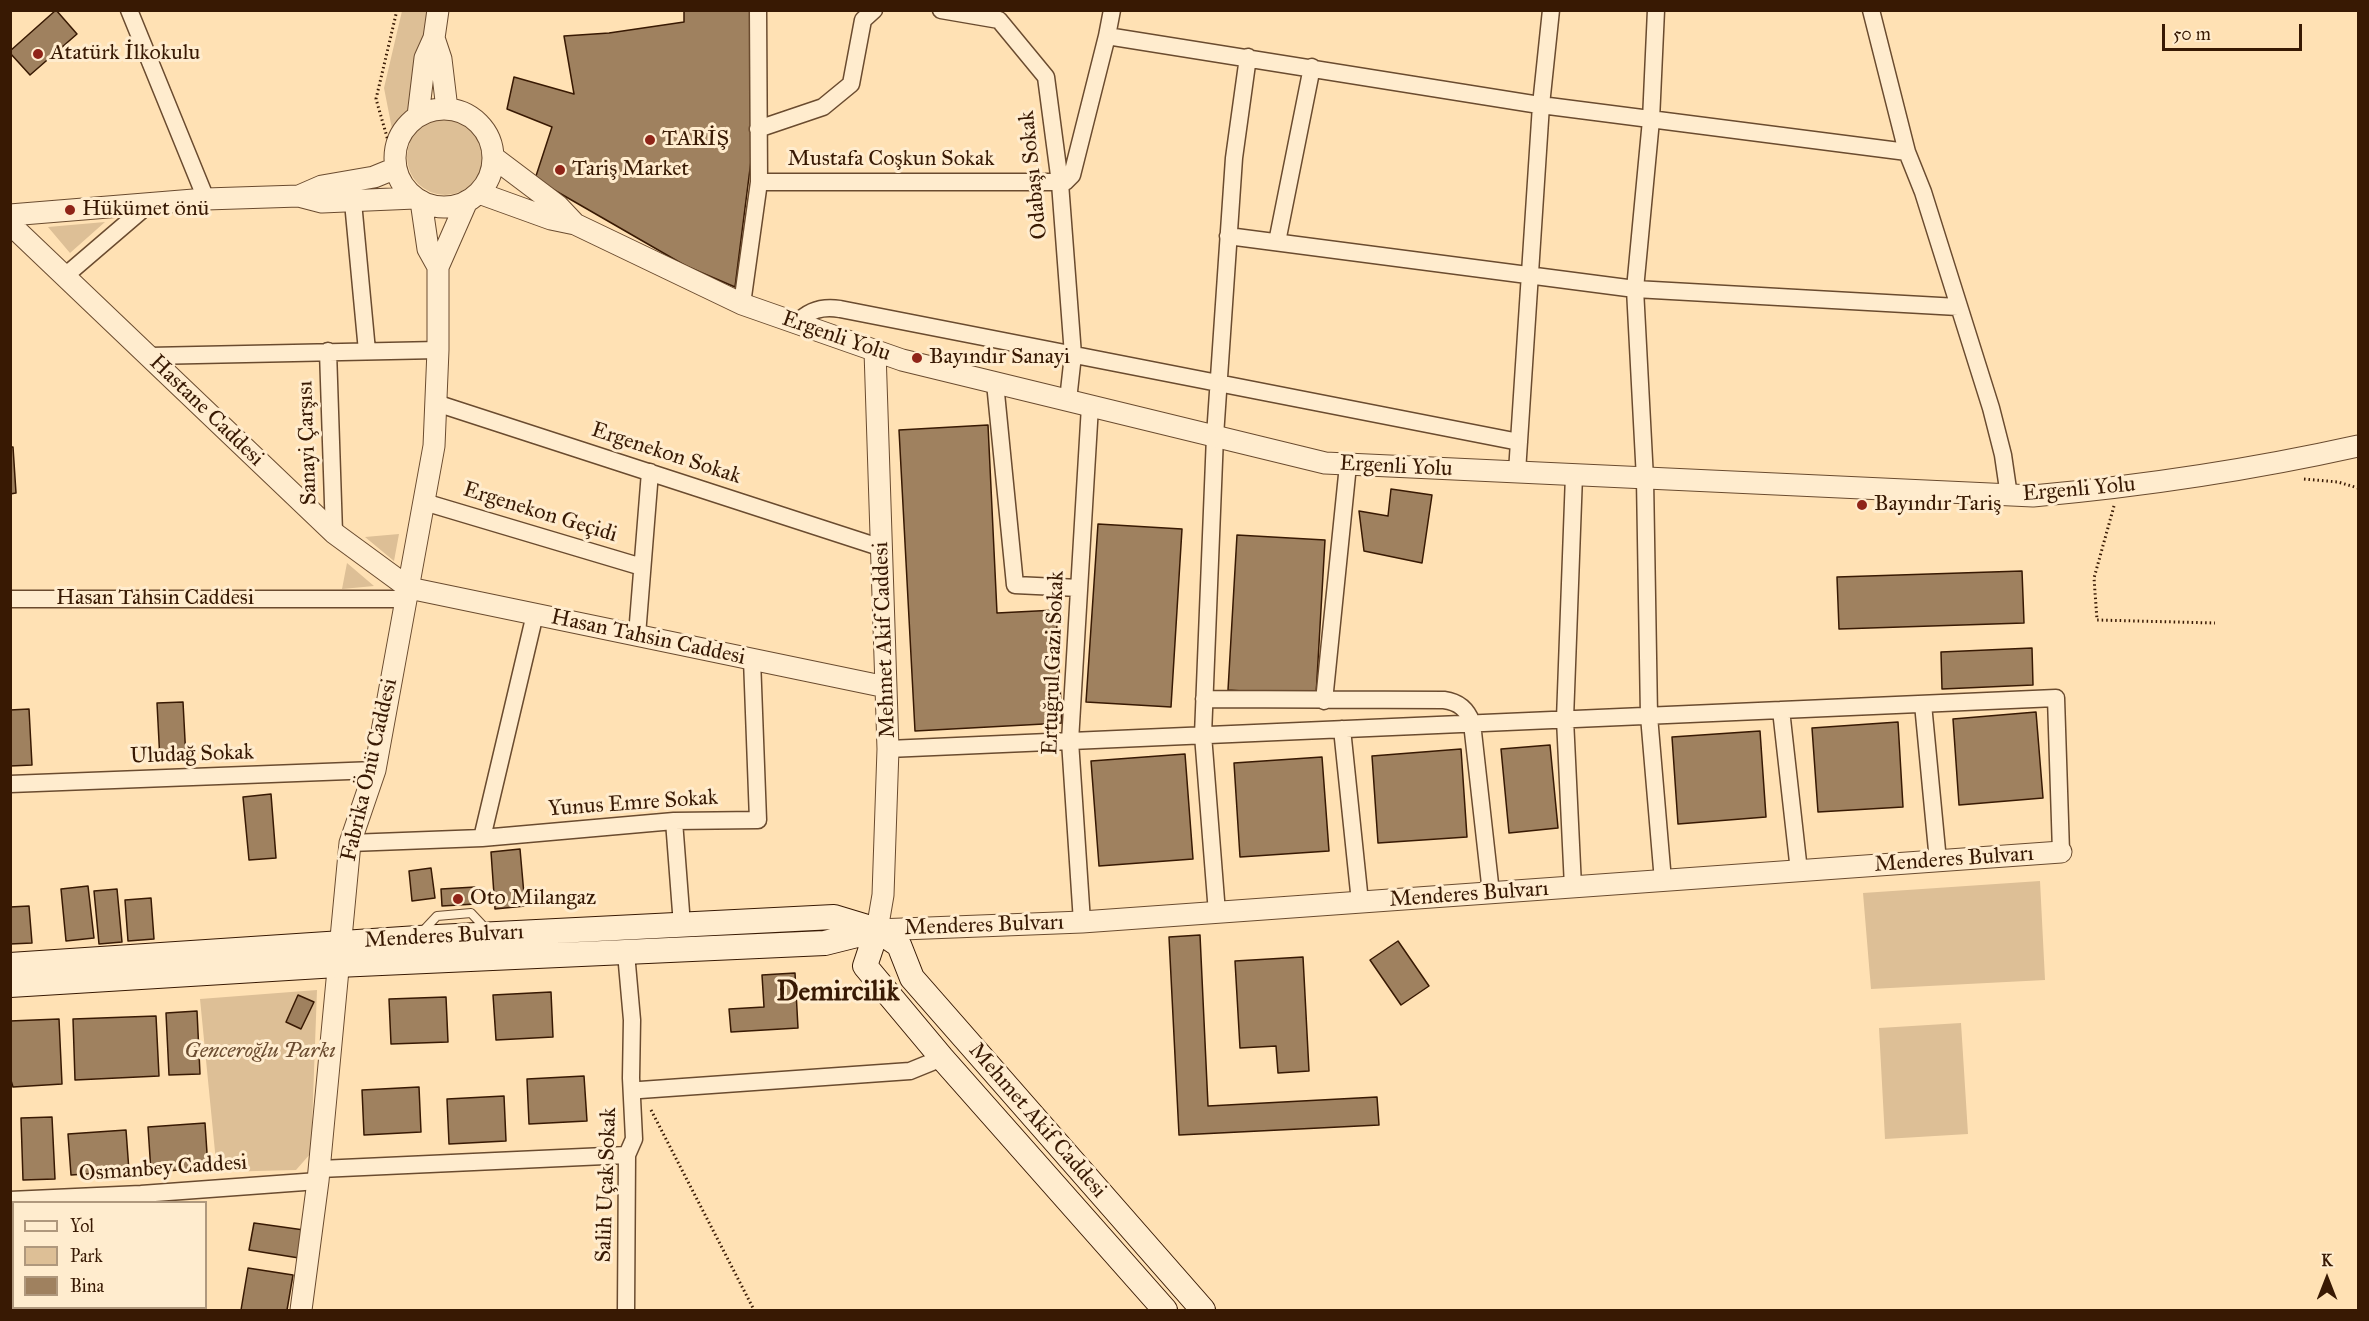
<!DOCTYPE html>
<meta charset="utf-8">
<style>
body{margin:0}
#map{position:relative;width:2369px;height:1321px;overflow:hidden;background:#ffe1b4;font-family:"IM FELL Great Primer",serif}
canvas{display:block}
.frame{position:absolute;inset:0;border:12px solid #381903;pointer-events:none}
.legend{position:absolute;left:12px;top:1201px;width:195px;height:108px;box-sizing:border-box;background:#ffecce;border:2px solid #af987d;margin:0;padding:8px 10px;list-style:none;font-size:18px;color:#381903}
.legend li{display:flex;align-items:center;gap:12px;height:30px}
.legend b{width:30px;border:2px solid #af987d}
.north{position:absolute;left:2297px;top:1249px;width:60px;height:60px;-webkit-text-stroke:4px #ffecce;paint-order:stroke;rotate:0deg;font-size:16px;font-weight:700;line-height:24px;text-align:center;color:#381903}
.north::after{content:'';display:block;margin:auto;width:21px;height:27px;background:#381903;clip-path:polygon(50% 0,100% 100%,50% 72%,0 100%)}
.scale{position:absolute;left:2162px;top:24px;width:140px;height:27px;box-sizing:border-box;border:3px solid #381903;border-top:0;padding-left:8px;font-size:18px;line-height:21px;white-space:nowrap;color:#381903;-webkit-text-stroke:4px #ffecce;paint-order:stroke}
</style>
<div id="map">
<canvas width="2369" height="1321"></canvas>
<div class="frame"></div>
<ul class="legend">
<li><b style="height:8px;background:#ffecce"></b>Yol</li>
<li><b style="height:16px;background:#ddbf96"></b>Park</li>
<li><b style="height:16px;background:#9f815f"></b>Bina</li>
</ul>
<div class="north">K</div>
<div class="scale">50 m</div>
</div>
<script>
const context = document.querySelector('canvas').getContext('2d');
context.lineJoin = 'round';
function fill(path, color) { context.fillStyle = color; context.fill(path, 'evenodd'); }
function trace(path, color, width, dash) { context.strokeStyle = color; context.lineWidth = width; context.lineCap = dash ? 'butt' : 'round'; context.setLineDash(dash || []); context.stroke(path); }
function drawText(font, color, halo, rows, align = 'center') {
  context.font = font + ' "IM FELL Great Primer",serif'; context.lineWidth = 6; context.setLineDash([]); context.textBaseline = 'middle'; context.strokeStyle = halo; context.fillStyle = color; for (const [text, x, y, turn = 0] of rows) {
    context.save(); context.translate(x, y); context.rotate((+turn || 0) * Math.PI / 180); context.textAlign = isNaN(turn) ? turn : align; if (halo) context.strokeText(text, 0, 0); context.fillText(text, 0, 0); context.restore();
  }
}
fill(new Path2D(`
 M402,11H429L418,93L393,134L384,88Z
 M407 157a38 38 0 1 1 76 0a38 38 0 1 1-76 0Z
 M105,222L70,253L48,227Z
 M399,534L394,561L365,537Z
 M347,563L374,586L342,589Z
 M2040,881L2045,980L1871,989L1863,893Z
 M317,990L311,1153L296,1170L217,1172L200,999Z
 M1961,1023L1968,1134L1885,1139L1879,1028Z
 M10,1220H13L14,1308H77L75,1310H11Z`), '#ddbf96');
const building = new Path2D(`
 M56,10L77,34L30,75L10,53V51Z
 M752,10V153L735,287L686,266L535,179L552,127L507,109L514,77L574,94L564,36L609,33L684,22V11Z
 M988,425L997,613L1056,610L1062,723L915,731L899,430Z
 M10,447H13L16,493L10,494Z
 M1391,489L1432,495L1422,563L1364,551L1359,511L1388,516Z
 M1098,524L1182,529L1171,707L1086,702Z
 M1237,535L1325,540L1316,696L1228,690Z
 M2022,571L2024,623L1839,629L1837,577Z
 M2032,648L2033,685L1942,689L1941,652Z
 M183,702L186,759L160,761L157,703Z
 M29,709L32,765L10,766V710Z
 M2036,712L2043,798L1959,805L1953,719Z
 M1898,722L1903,807L1818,812L1812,728Z
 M1760,731L1766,817L1678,824L1672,737Z
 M1550,745L1558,828L1509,833L1501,749Z
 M1461,749L1467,837L1378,843L1372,756Z
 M1185,754L1193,859L1099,866L1091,761Z
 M1322,757L1329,851L1240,857L1234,763Z
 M271,794L276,858L249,860L243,797Z
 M520,849L525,906L495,909L491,852Z
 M431,868L435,898L412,901L409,871Z
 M88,886L94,938L66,941L61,889Z
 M475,887V904L442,906L441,889Z
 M117,889L122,942L99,944L94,891Z
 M151,898L154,939L128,941L125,900Z
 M29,906L32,943L10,944V907Z
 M1200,935L1208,1106L1377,1097L1379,1125L1179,1135L1169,937Z
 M1398,941L1429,986L1401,1005L1370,960Z
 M1303,957L1309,1071L1278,1073L1276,1046L1240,1048L1235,961Z
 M795,973L798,1028L731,1032L729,1009L764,1007L762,975Z
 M551,992L553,1037L496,1040L493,995Z
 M298,995L314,1002L301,1029L286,1022Z
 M446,997L448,1042L391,1044L389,999Z
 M197,1011L200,1074L169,1075L166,1013Z
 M156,1016L159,1076L75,1080L73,1019Z
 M59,1019L62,1084L13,1087L10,1077V1021Z
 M584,1076L587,1121L529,1124L527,1079Z
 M419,1087L421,1132L364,1135L362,1090Z
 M504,1096L506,1141L449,1144L447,1099Z
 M52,1117L55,1179L23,1180L21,1118Z
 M205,1123L208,1168L151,1172L148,1127Z
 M126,1130L129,1171L71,1175L68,1134Z
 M254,1223L304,1230L299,1258L249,1250Z
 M248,1268L293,1275L287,1310H241Z`);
fill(building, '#9f815f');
trace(building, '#381903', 1.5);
const service = new Path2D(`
 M422,932L437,916L471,913L487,930`);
const minor = new Path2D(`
 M129,10L206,199
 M941,10L999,20L1046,77L1060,183L1073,355L1068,400
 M1656,10L1651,120L1635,289L1645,479L1649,716L1663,881
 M1871,10L1907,152L1923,192L1991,408L2003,455L2009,496
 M1107,36L1533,104L1907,152
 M758,129L823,107L851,84L863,20L874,10
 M759,182H1065L1072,175L1107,36L1112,10
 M353,202L367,351
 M1228,236L1635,289L1958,307
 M1277,242L1312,67
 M65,276L149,204
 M742,304L759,182L758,10
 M797,323C809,310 822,306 840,309L1519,442
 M328,351L334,533
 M149,356L438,350
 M995,383L1015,585L1079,588
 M436,403L882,548
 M1517,472L1541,105L1551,10
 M424,502L642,567
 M10,599H407
 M637,635L650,472
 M1204,699L1444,700C1459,702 1467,709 1472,723L1491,893
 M1324,701L1348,465
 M1923,704L1938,861
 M1781,710L1799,871
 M1342,729L1360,902
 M888,749L2056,698L2061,852
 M10,784L375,770
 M674,821L682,925
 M482,838L535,614
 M350,843L482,838L674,821L758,820L752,659
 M1573,887L1565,719L1574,475
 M1217,913L1203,735L1215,436L1234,158L1248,57
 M1082,922L1070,741L1090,406
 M626,953L632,1020L631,1078L634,1139L627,1155L626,1310
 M640,1090L910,1071L942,1058
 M320,1169L627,1155
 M10,1200L141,1194L318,1181
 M125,1310V1308`);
const tertiary = new Path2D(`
 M434,38L441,59L447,109
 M395 158a49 49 0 1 1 98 0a49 49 0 1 1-98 0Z
 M418,116L425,58L434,38L438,10
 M493,157L558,206L575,224L742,304L902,360L1325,463L2033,496C2143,486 2250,470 2358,446
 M479,193L551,219L575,224
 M299,196L322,186L374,177L396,168
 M421,201L428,249L438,267
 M10,215L206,199L299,196L322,202L415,198
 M10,224L334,533L409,588L886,687
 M875,351L888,749L883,895L877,930L1082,922L2061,852
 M301,1310L318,1181L350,843L375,770L434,446L438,350V267L467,201`);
const secondary = new Path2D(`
 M877,930L865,966L942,1058L1165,1310
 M10,965L418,938L834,917L877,930L899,945L912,978L1203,1310
 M10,985L337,965L825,943L877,930`);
trace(service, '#6a4b2f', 10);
trace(minor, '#6a4b2f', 19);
trace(tertiary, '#6a4b2f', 23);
trace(secondary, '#381903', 26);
trace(new Path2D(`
 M391,151L376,99L397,10
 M2304,479L2338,482L2358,488
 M2114,506L2094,578L2097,620L2215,623
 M651,1110L754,1310`), '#381903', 3, [1.5, 3]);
trace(service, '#ffecce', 8);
trace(minor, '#ffecce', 16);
trace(tertiary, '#ffecce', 21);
trace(secondary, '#ffecce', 24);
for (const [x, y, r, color] of [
 [38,54,6,"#8f2418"],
 [650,140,6,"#8f2418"],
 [560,170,6,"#8f2418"],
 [70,210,6,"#8f2418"],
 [917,358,6,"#8f2418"],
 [1862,505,6,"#8f2418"],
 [458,899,6,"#8f2418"]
]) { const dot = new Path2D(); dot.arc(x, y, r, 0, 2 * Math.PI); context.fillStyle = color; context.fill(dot); trace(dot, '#ffecce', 2); }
drawText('22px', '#381903', '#ffecce', [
 ["Atatürk İlkokulu",50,54],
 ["TARİŞ",662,140],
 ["Tariş Market",572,170],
 ["Hükümet önü",82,210],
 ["Bayındır Sanayi",929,358],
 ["Bayındır Tariş",1874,505],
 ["Oto Milangaz",470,899]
], 'left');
drawText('22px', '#381903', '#ffecce', [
 ["Mustafa Coşkun Sokak",891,160],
 ["Odabaşı Sokak",1034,175,-96],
 ["Ergenli Yolu",836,337,19],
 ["Hastane Caddesi",206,411,44],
 ["Sanayi Çarşısı",308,443,-92],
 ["Ergenekon Sokak",666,454,18],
 ["Ergenli Yolu",1396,467,3],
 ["Ergenli Yolu",2079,490,-5],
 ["Ergenekon Geçidi",540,513,17],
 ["Hasan Tahsin Caddesi",155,599],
 ["Hasan Tahsin Caddesi",648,638,12],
 ["Mehmet Akif Caddesi",885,640,-92],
 ["Ertuğrul Gazi Sokak",1054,663,-88],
 ["Uludağ Sokak",192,755,-2],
 ["Fabrika Önü Caddesi",370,770,-77],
 ["Yunus Emre Sokak",633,804,-4],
 ["Menderes Bulvarı",1954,860,-4],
 ["Menderes Bulvarı",1469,895,-4],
 ["Menderes Bulvarı",984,926,-2],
 ["Menderes Bulvarı",444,937,-3],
 ["Mehmet Akif Caddesi",1037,1121,49],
 ["Osmanbey Caddesi",163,1169,-4],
 ["Salih Uçak Sokak",607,1185,-88]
]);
drawText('italic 22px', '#6a4b2f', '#ffecce', [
 ["Genceroğlu Parkı",260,1052]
]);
drawText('bold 28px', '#381903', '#ffecce', [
 ["Demircilik",838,993]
]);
</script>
